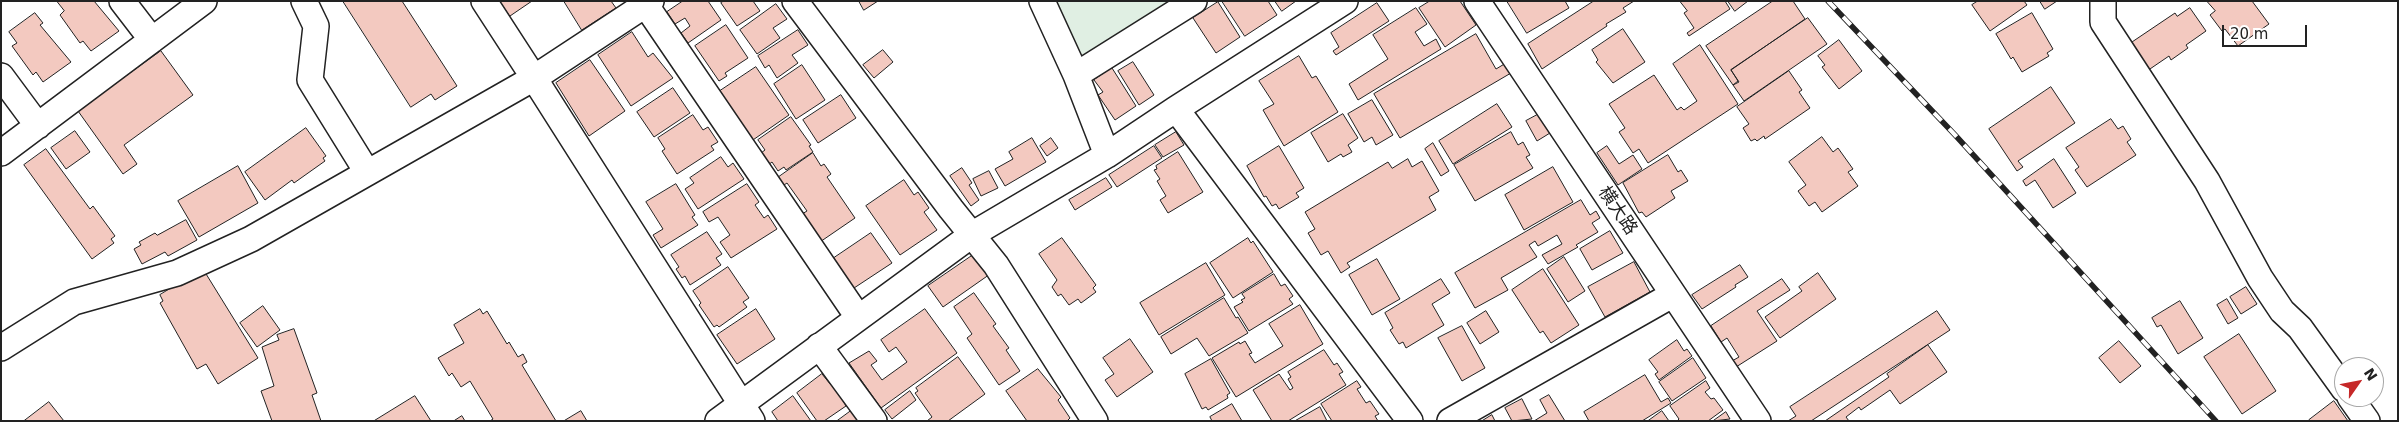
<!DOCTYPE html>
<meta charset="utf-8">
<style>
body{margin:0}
#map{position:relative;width:2399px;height:422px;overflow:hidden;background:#fff;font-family:"DejaVu Sans",sans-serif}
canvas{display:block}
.frame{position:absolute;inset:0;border:2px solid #222;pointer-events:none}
.north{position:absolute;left:2334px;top:357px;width:50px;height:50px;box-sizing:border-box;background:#fff;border:1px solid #a7a7a7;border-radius:50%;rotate:57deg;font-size:14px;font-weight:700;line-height:20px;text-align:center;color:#222}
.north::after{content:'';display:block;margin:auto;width:18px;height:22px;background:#c62828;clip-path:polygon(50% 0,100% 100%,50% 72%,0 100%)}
.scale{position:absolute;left:2222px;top:25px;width:85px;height:22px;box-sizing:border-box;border:2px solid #222;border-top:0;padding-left:6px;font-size:15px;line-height:18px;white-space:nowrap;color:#222;-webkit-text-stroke:4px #fff;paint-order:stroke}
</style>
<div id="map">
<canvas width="2399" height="422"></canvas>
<div class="frame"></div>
<div class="north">N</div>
<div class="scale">20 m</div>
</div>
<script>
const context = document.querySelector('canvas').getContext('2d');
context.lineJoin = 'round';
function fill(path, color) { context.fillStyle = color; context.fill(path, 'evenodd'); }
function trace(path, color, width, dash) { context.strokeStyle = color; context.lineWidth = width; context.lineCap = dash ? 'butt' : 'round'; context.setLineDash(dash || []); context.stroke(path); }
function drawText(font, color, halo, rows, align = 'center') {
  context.font = font + ' "DejaVu Sans","Noto Sans JP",sans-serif'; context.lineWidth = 4; context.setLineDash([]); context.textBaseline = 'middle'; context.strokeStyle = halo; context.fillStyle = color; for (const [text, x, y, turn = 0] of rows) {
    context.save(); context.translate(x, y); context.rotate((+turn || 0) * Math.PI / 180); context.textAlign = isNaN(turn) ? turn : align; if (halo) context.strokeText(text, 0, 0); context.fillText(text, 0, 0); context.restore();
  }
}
const green = new Path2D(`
 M1054,1H1176L1082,61Z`);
fill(green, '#e0efe3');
trace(green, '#6f6f6f', 1);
const building = new Path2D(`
 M57,1H94L119,31L91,51L83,41L80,43L60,15L64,11Z
 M343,1H402L457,86L435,100L431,94L411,107Z
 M500,1H532L510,16Z
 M564,1H611L616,8L582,30Z
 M683,1H708L721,20L688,43L681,33L690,26L685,18L675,24L667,12Z
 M724,1H753L760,11L737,26L721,3Z
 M859,1H878L864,10Z
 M1222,1H1268L1277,15L1245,36Z
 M1275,1H1296L1282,11Z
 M1430,1H1460L1476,25L1445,47L1419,8Z
 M1507,1H1565L1569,8L1527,33Z
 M1594,1H1634L1623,8L1626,12L1606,24L1607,26L1542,69L1528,44Z
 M1680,1H1725L1730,9L1689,36L1687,33L1694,28L1684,13L1687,11Z
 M1728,1H1748L1735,11Z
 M1773,1H1793L1805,19L1731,70L1738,81L1733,85L1706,46Z
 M1978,1H2024L2027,5L1990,31L1972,5Z
 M2040,1H2057L2045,9Z
 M2207,1H2252L2269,24L2238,46L2225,29L2222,31L2210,15L2215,11Z
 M1218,2L1240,37L1216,53L1193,18Z
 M1377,3L1389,21L1336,55L1333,51L1339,47L1331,33Z
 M776,4L787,19L773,28L780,38L757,54L740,30Z
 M1416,8L1427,24L1415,32L1424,46L1436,39L1441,49L1358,100L1349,84L1388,59L1373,35Z
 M2190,8L2206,31L2186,45L2188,48L2171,60L2169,56L2147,71L2129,44L2175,13L2177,16Z
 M35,13L43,23L40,25L71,62L43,82L36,72L33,75L12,46L17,43L9,32Z
 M2032,13L2053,49L2047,53L2049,56L2022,72L2013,57L2011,59L1996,34Z
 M1808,18L1827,44L1744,101L1733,85L1739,82L1731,70Z
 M726,25L748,58L725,73L727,76L719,81L695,46Z
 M1623,29L1645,62L1613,83L1596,62L1598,60L1592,50Z
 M798,30L808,45L792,55L798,63L777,78L769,65L765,68L758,56Z
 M632,32L648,57L653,53L673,78L631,106L598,55Z
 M1476,34L1496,69L1506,63L1511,73L1400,138L1374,94Z
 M1839,40L1862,71L1839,89L1822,67L1825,65L1818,56Z
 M1700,45L1738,104L1648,163L1639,149L1633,153L1619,132L1625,128L1609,104L1654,75L1677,110L1681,107L1684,110L1697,101L1673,64Z
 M883,50L893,62L874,78L863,65Z
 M161,51L193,95L124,145L137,164L123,174L78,111Z
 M1299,56L1312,78L1316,76L1338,112L1284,146L1263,110L1274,104L1259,81Z
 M590,60L625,111L589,136L556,83Z
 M1133,62L1154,95L1139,105L1118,71Z
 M802,65L825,100L796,119L774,84Z
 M756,67L789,115L750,142L734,119L737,117L720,91Z
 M1112,68L1136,106L1115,120L1098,95L1103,92L1094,80Z
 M1789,71L1802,90L1799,92L1810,108L1765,139L1764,136L1757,141L1755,139L1751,141L1743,128L1749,124L1737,107Z
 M2051,87L2075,123L2018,161L2023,167L2017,171L1989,129Z
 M673,88L690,113L654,137L637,112Z
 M841,95L856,118L818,143L803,120Z
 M1372,100L1393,135L1376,145L1372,137L1364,142L1348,114Z
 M1497,104L1512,127L1453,164L1439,141Z
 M1343,114L1358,138L1348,145L1352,152L1343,157L1341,154L1328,162L1311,133Z
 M1539,114L1550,133L1537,141L1526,121Z
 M693,115L703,130L708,127L718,142L711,146L714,150L677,174L662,151L665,149L658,138Z
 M791,117L811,145L809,146L813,152L786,170L784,167L778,171L772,162L768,165L761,153L765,150L758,140Z
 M2111,119L2118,129L2123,126L2131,139L2127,142L2136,155L2087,187L2075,170L2079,167L2066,148Z
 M306,128L326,156L323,158L325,161L294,183L292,180L265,200L245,172Z
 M75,131L90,152L66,169L51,148Z
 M1176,132L1184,145L1163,157L1155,145Z
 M1511,132L1518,145L1523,142L1530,155L1526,157L1533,168L1475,201L1454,165Z
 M1822,137L1833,152L1838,148L1853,169L1848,172L1858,186L1822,212L1815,202L1809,206L1798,191L1806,185L1789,162Z
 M1032,138L1046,162L1005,186L995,169L1013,159L1009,152Z
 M1051,138L1058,148L1047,156L1040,146Z
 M1433,143L1449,171L1441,176L1425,149Z
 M1154,146L1162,158L1117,187L1109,175Z
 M1279,146L1304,188L1296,193L1299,197L1279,209L1276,204L1272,206L1266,196L1264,197L1247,166Z
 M1607,146L1619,164L1633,155L1642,169L1618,185L1597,153Z
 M46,149L90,209L93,206L115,236L111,239L114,243L92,259L24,165Z
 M1178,152L1203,192L1168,213L1160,200L1166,196L1157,181L1160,179L1154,170L1157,169L1156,166Z
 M813,153L821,166L824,164L831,174L827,177L855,218L817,244L802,214L807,211L787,183L781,187L776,179Z
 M1668,155L1678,172L1681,170L1688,181L1671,191L1675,198L1646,217L1642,212L1639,213L1623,183Z
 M721,157L728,167L733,163L744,179L698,209L685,189L694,183L690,178Z
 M1408,159L1412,167L1422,161L1439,191L1429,197L1436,210L1347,263L1350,267L1341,273L1328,251L1321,255L1308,233L1315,229L1305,212L1388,162L1392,168Z
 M2054,159L2076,193L2053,208L2035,180L2026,186L2023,181Z
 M238,166L258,203L199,237L178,201Z
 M1553,167L1573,202L1524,230L1505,195Z
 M962,168L972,183L969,185L979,200L971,206L950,176Z
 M989,171L998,188L981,196L973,179Z
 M1106,178L1112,187L1075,210L1069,200Z
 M904,180L914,195L918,192L929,208L924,212L937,230L900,255L866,206Z
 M676,184L695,215L692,217L698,225L661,248L653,235L663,229L646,202Z
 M747,184L759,202L755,205L764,218L768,215L777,229L731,258L720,242L730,235L718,217L709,222L703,212Z
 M1581,200L1590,215L1596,211L1600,218L1592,223L1598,232L1576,245L1578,247L1548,264L1542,255L1562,244L1557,235L1538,246L1535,241L1529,245L1537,257L1501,278L1508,290L1475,308L1455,273Z
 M186,220L197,240L168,256L165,252L142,264L134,249L141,245L139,242L155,233L157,235Z
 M1610,231L1623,253L1592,270L1580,249Z
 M707,232L722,254L716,258L721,265L690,285L685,276L682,278L676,269L679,267L671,255Z
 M871,233L892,263L851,290L831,260Z
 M1062,238L1096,285L1093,288L1096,292L1081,303L1078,299L1069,305L1061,294L1058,296L1052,287L1057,280L1039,254Z
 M1248,238L1251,243L1253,241L1273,272L1233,298L1210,263Z
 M979,251L993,272L943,307L928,286Z
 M1564,257L1585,291L1568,302L1547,269Z
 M1377,259L1400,299L1372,315L1349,275Z
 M1634,262L1650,292L1605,317L1588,287Z
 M1206,263L1225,295L1159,335L1140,303Z
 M1740,265L1748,277L1735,285L1736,287L1702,309L1692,295Z
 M728,267L749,298L743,302L747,307L719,327L717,325L714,327L699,305L701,303L693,291Z
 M203,269L258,358L218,384L206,364L197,369L160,303L163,301L160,295Z
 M1543,269L1579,325L1551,343L1543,331L1540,333L1512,290Z
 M1818,273L1836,299L1780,338L1765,317L1802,291L1799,287Z
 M1274,274L1281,286L1285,284L1293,296L1289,299L1293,304L1249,331L1234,307L1243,302L1241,300L1245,298L1242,294Z
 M1441,279L1450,293L1432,304L1444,325L1406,348L1403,342L1399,344L1390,330L1393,328L1385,313Z
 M1782,279L1790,290L1757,311L1777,341L1736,367L1732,361L1739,357L1727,338L1721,342L1711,326Z
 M2246,287L2257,304L2241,314L2230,297Z
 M974,293L996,324L993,326L1009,348L1006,350L1020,371L999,385L967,338L972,334L954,307Z
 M1224,298L1236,318L1238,317L1248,333L1209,356L1197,338L1171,354L1161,337Z
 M2227,299L2238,318L2228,324L2217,305Z
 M2180,301L2203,338L2178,354L2161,325L2157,327L2152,318Z
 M1300,305L1323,344L1236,397L1212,358L1239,342L1240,344L1245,341L1252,353L1249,354L1255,363L1283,346L1269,324Z
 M263,306L280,330L257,347L240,323Z
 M480,309L483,314L487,311L507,344L509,342L518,357L523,354L527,362L522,365L556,421H490L493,419L470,381L461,387L452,373L449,376L438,358L464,343L454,325Z
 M756,309L775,339L737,364L717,335Z
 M925,309L957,353L881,408L849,363L869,351L877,361L871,365L882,380L907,362L896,347L889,352L881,340Z
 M1486,311L1499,332L1480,344L1467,323Z
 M1937,311L1950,330L1811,421H1788L1796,416L1790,407Z
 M1462,326L1485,368L1462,381L1438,338Z
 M294,329L317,393L312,395L321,421H272L261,391L274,386L262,347L279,340L277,335Z
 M2239,334L2276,391L2242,414L2204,357Z
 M1130,339L1153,372L1117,397L1105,380L1114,374L1103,358Z
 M1677,340L1684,351L1687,349L1692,356L1659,380L1655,374L1658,372L1649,360Z
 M2119,341L2141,366L2120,383L2099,358Z
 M1928,345L1947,372L1900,404L1890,390L1861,410L1859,407L1846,417L1849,421H1825L1889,377L1887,374Z
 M1324,350L1334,365L1337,363L1343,372L1339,374L1346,385L1288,421H1272L1253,390L1279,374L1290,390L1293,388L1288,379L1291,377L1288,372Z
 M958,357L985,394L948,421H927L932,417L915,393L918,391L916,388Z
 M1693,358L1706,378L1672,401L1659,382Z
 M1211,359L1230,393L1227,395L1228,398L1208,410L1206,407L1202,409L1185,374Z
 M1038,369L1061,397L1058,400L1070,418L1067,421H1027L1006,391Z
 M822,374L831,385L834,383L846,406L824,421H817L797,393Z
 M1645,375L1661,402L1668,398L1671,403L1642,421H1589L1584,412Z
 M1357,381L1361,387L1357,389L1366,403L1370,401L1379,414L1375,416L1378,421H1332L1321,404Z
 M1706,381L1710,388L1705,392L1711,399L1714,398L1723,410L1708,421H1677L1679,419L1670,406Z
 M910,391L916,400L892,419L885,410Z
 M1549,395L1565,421H1534L1547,413L1540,400Z
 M415,396L431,421H374Z
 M793,396L811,421H778L772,412Z
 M1522,399L1532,419L1512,421L1505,408Z
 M2334,401L2348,421H2309V420Z
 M49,402L64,421H24Z
 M1232,404L1242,421H1212L1210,417Z
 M1320,407L1327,421H1295Z
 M855,408L864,421H837Z
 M581,411L587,421H564Z
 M1662,411L1669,421H1648Z
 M1726,412L1730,419L1713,421Z
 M1492,415L1495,421H1482Z
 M462,416L465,421H454Z`);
fill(building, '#f3c9c0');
trace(building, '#222', 1);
const street = new Path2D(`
 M122,1L152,40
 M304,1L316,26L310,80L367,172
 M484,1L534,78L651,1
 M643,1L858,317
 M795,1L951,209L996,265L1095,421
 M1042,1L1076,75L1107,155
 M1477,1L1758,421
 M2103,1V22L2207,181L2260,278L2282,311L2300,328L2344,389
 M1076,75L1194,1
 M1,76L38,126
 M1176,109L1410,421
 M1,153L204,1
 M819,346L874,421
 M1,348L74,302L177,273L251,239L534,78L752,421
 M2350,397L2367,421
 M718,421L973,234L1107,155L1176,109L1345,1
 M1450,421L1672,295`);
trace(street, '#222', 28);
trace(street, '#fff', 25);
const rail = new Path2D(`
 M1828,1L1956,136L2216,421`);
trace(rail, '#222', 5.5);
trace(rail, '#fff', 4, [11]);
drawText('18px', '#222', '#fff', [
 ["横大路",1617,211,56]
]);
</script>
